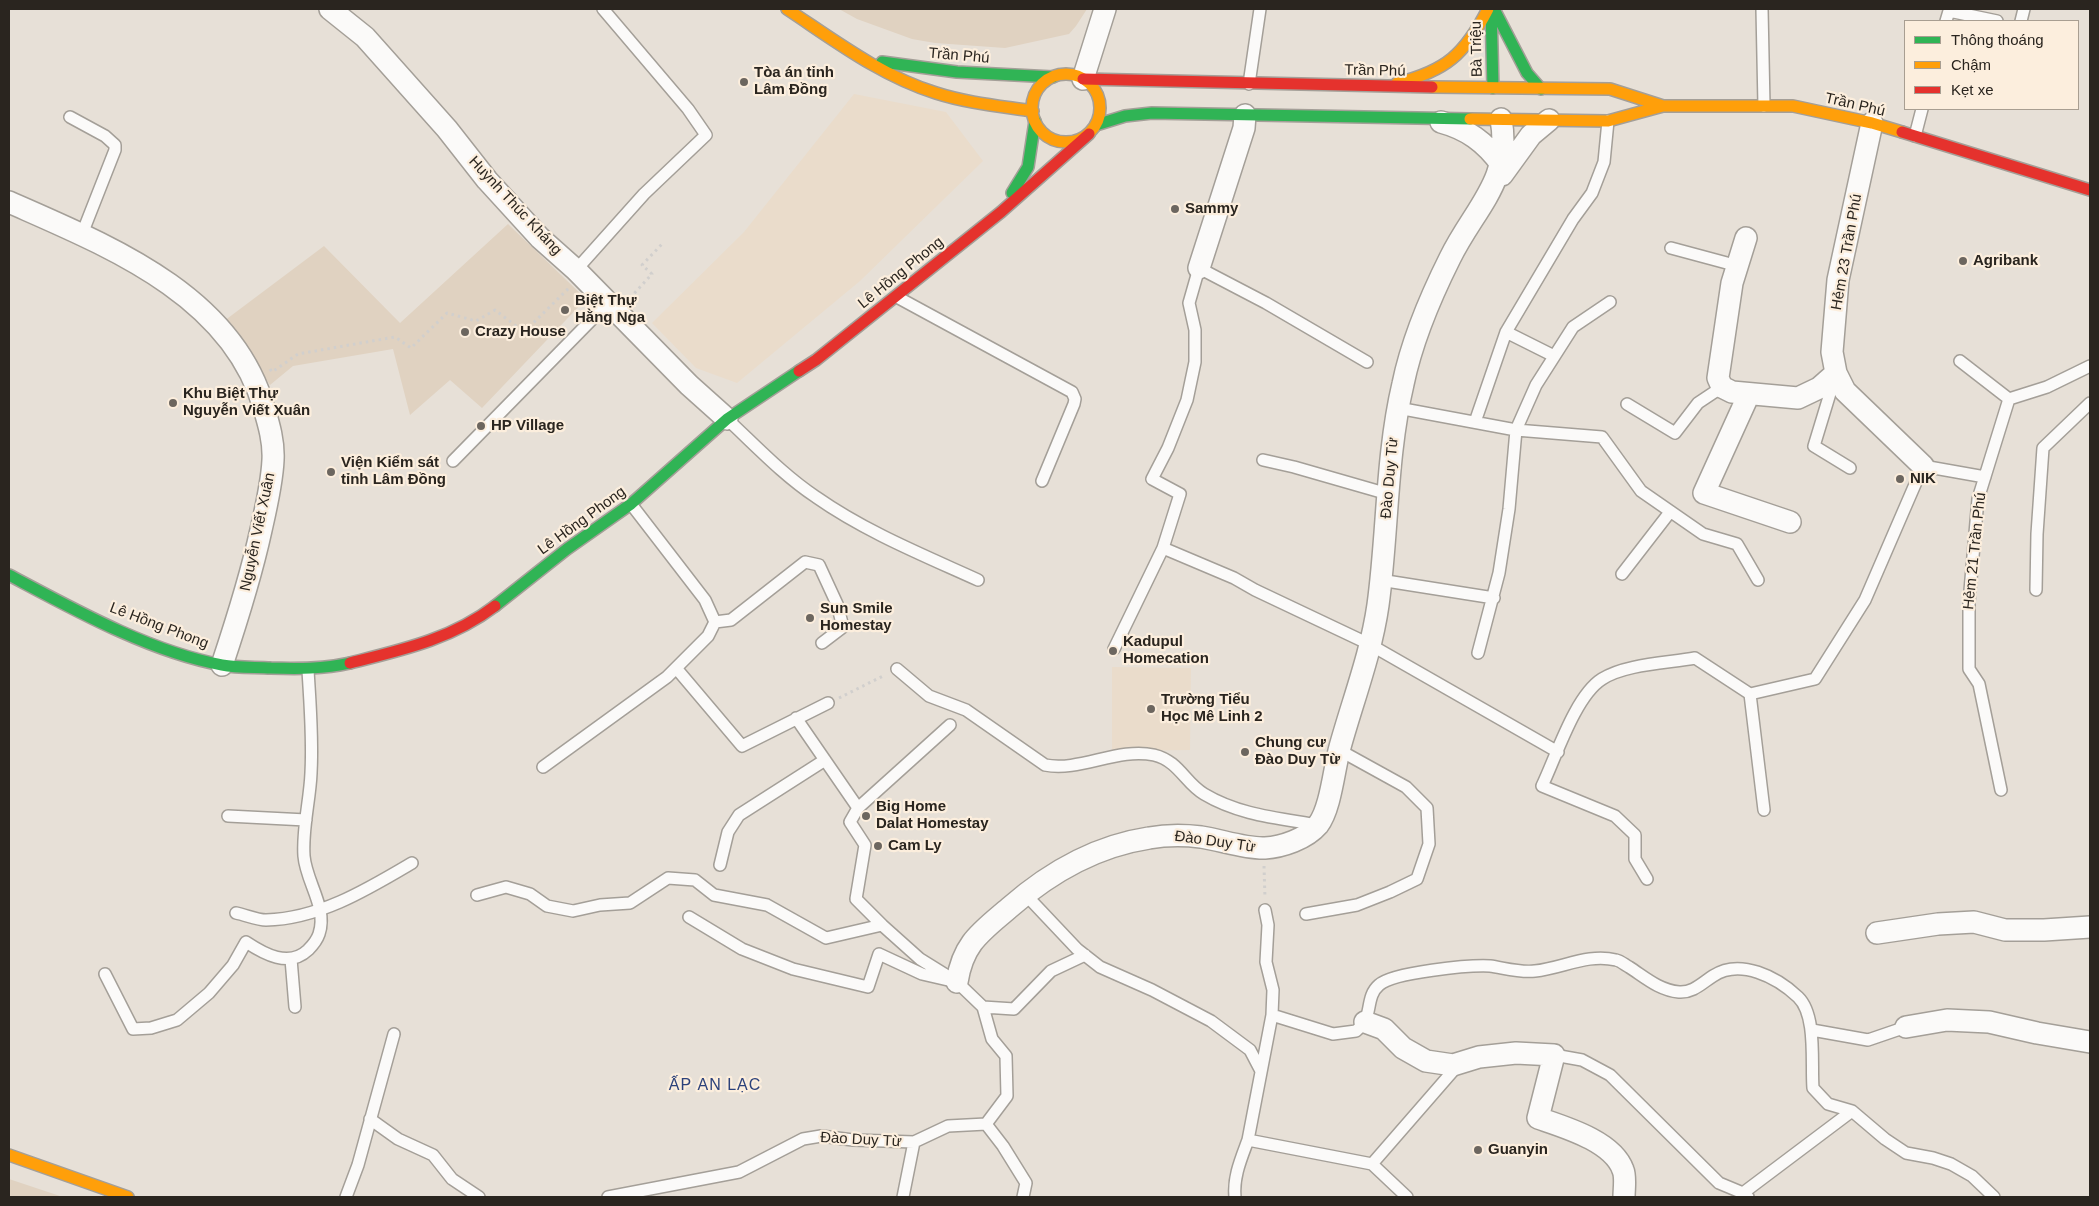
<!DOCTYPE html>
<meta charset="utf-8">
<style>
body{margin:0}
#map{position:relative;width:2099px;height:1206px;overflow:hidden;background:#e7e0d7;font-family:Helvetica,sans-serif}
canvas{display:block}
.frame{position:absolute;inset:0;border:10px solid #2a251f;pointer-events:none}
.legend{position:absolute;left:1904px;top:20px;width:175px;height:90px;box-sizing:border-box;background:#fceedd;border:1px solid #a89e91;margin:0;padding:6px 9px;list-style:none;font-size:15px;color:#2a251f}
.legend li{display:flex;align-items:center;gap:10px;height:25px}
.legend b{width:25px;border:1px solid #a89e91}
</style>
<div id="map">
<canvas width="2099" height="1206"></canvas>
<div class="frame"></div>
<ul class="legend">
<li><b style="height:6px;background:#30b455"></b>Thông thoáng</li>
<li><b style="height:6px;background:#ff9f0a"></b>Chậm</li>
<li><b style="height:6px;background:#e5322d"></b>Kẹt xe</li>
</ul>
</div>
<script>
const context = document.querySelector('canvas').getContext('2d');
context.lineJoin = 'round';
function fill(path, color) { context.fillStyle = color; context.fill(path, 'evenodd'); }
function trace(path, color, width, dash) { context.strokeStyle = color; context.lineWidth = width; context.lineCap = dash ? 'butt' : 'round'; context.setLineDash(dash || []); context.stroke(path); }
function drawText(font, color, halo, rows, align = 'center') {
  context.font = font + ' Helvetica,sans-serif'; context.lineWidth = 4.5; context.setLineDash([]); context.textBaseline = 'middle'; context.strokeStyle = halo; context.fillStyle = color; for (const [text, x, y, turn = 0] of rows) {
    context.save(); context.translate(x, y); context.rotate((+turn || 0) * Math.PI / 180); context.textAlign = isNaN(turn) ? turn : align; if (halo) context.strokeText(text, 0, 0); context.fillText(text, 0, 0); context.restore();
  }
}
fill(new Path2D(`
 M854,94L946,112L983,161L860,281L737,383L696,368L652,323L744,232Z
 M1112,667L1191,668L1190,750L1112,751Z`), '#eadccb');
fill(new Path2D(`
 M839,9H1087L1076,26L1069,34L1005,48L935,43L912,39L857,19Z
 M508,224L586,299L482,408L450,380L410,415L393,349L293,366L270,385L224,321L324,246L400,323Z
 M9,1179L63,1197H9Z`), '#e0d2c1');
const lane = new Path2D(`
 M1762,9L1764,106
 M1946,21L1949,11L1997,21
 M2021,21L2024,9
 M1249,84L1260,9
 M70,117L105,136L115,145V150L82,234
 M1915,136L1922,109
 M1671,248L1738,266
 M576,270L644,194L706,135L688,109L603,9
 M897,297L1072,392L1075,399L1074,404L1042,481
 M1506,332L1554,356
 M1960,361L2009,399
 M1835,377L1814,446L1850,468
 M1627,404L1675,433L1698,403L1722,387
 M1398,408L1516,430L1602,437L1641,491L1703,534L1737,544L1758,580
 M727,419C756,446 783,475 816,497C866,532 923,555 978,580
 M1475,422L1506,332L1573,219L1592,193L1604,162L1608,121
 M1263,460L1294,467L1388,494
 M453,461L608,303
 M631,504L705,600L715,622
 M1163,548L1234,578L1255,590L1369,644L1558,752
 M1622,574L1670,512
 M1380,580L1494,598
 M2036,590L2037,534L2043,448L2090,403
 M1114,649L1163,548L1180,494L1152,479L1168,448L1187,400L1195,362V330L1189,303L1199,268L1266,303L1367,362
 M1478,653L1499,573L1509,509L1516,430L1536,385L1573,327L1610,302
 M676,668L742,746L828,703
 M897,669L929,696L966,710L1045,765C1080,772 1118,747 1154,755C1179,761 1185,783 1204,794C1239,815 1278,818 1318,825
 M1750,694L1764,810
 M796,718L858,808
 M543,767L667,677L708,636L715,622L731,620L805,562L819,565L837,604L843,627L822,643
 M2001,790L1979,684L1969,669V602L1978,499L2009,399L2047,387L2090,366
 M228,816L306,820
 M720,865L728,832L739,815L825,760
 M1647,879L1635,859V835L1615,816L1542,786C1556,757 1575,696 1602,679C1625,664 1668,663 1695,658L1750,694L1815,679L1865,600L1923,466L1985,477
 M1025,894L1077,949L1100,967L1152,990L1211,1021L1250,1050L1261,1071
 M477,895L506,887L530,894L547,906L573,911L600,905L630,903L668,878L695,880L714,895L767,905L826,938L882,925L920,959L957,982L983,1007L992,1039L1006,1056L1007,1096L986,1124L948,1126L914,1142L853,1140L821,1136L803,1139L739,1172L608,1197
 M1265,910L1268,925L1266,962L1273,990L1272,1015L1248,1140L1372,1164L1407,1197
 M236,913C246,915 257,920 266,920C319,919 368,889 412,863
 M1306,914L1357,905L1390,892L1417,879L1429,844L1427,808L1406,787L1339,750
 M689,917L742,949L793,969L868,987L879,954L922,974L948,980
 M882,925L856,899L865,845L850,822L858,808L950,725
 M291,959L295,1007
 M105,974L133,1029L151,1028L177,1020L209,993L233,965L246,942C264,954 289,968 308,950C312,946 317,940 319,934C328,908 306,882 304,856C302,829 310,800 311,773C313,738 310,704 308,670
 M983,1007L1014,1009L1051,971L1085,955
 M1272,1015L1333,1034L1356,1031C1358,1029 1362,1026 1364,1023C1371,1012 1367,995 1379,985C1393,972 1470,965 1490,966C1504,968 1521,973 1535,971C1563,968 1588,953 1616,960C1621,961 1625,965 1629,967C1646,978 1659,990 1679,992C1693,993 1702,983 1713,976C1740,958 1777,977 1798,997C1817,1015 1811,1063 1813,1088L1828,1104L1852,1111L1885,1139L1906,1153L1933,1158L1951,1164L1972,1176L1994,1197
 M1812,1030L1868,1040L1906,1027
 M1554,1055L1582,1060L1610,1075L1719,1183L1743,1193L1748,1197
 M370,1119L398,1139L433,1155L452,1179L479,1197
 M986,1124L1003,1146L1026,1183L1023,1197
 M1372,1164L1459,1064
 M1743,1193L1852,1111
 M346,1197L358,1165L394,1034
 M903,1197L914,1142
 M1235,1197C1233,1177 1241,1159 1248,1140`);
const street = new Path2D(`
 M330,9L365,37L447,129L487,180L540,238L576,270L689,385L727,419
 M1083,79L1105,9
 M1441,122C1467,129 1485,142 1501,164
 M1872,123L1838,280L1832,352L1836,373L1845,391L1923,466
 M1502,175L1531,135L1549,120
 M9,202C106,245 232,294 264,408C269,425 274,442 273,460C272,483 266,508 261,530C251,576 237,620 222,665
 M1746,238L1732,283L1718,378L1722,387L1732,392L1798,398L1819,388L1836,373
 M1199,268L1244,128L1245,115
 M1749,394L1704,493L1790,522
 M1877,933L1938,924L1974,922L2005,930H2044L2090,927
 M957,982C963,943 981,932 1009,908C1049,873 1096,846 1149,838C1166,835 1184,835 1201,837C1221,840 1246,849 1265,848C1282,847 1306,839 1318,825C1331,808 1334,768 1340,747C1353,700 1371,654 1378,605C1388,532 1386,456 1403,384C1412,340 1430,298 1450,258C1475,207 1512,181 1501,119
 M1365,1022L1384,1029L1403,1048L1426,1061L1453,1065L1479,1057L1516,1053L1554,1055L1538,1118C1564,1127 1613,1141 1623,1170C1626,1177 1624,1189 1624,1197
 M1906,1027L1947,1020L1989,1022L2037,1033L2090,1042`);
const fast = new Path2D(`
 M1491,9L1493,88
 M1494,9L1527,73L1541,89
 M882,62L957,72L1053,77
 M1096,125L1125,116L1152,113L1470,119
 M1012,193L1028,167L1035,121
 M9,575C73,609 150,652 222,665C237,668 255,667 271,668C298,669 323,669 350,663
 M495,606L567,549L631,504L727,419L799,371`);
const slow = new Path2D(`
 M787,9C834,40 881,76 936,93C967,103 1000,106 1033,111
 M1032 108a34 34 0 1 1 68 0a34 34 0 1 1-68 0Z
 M1397,83C1446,71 1465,54 1488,9
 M1432,87L1610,89L1663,106
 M1470,119L1608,121L1663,106H1793L1872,123L1902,132
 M9,1155L128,1197`);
const jam = new Path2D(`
 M1083,79L1432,87
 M1902,132L2090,190
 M799,371L816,360L1001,212L1089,134
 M350,663C402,650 452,639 495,606`);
trace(lane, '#a49f98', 14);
trace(street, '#a49f98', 24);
trace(fast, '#a49f98', 14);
trace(slow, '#a49f98', 14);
trace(jam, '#a49f98', 14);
trace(new Path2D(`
 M630,298L652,274L642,265L663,243
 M270,369L272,372L298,354L395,337L411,348L447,313L476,321L495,310L524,332L569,288
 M839,698L885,675
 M1264,866L1265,898`), '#d1cfcd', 3, [2.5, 4]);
trace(lane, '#fbfaf9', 11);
trace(street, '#fbfaf9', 21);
trace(fast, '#30b455', 11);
trace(slow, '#ff9f0a', 11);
trace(jam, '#e5322d', 11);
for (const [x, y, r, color] of [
 [744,82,5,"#6c665f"],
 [1175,209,5,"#6c665f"],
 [1963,261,5,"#6c665f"],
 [565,310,5,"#6c665f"],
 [465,332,5,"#6c665f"],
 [173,403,5,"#6c665f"],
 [481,426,5,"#6c665f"],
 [331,472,5,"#6c665f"],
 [1900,479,5,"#6c665f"],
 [810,618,5,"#6c665f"],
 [1113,651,5,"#6c665f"],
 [1151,709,5,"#6c665f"],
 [1245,752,5,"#6c665f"],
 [866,816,5,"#6c665f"],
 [878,846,5,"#6c665f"],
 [1478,1150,5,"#6c665f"]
]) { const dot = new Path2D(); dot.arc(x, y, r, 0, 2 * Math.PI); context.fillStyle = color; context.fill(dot); trace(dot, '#fceedd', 2); }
drawText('15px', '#2a251f', '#fceedd', [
 ["Bà Triệu",1477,49,-91],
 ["Trần Phú",959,56,5],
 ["Trần Phú",1375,71,1],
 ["Trần Phú",1855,105,13],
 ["Huỳnh Thúc Kháng",515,206,47],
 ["Hẻm 23 Trần Phú",1847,252,-80],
 ["Lê Hồng Phong",901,273,-39],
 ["Đào Duy Từ",1390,478,-85],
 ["Lê Hồng Phong",582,521,-36],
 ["Nguyễn Viết Xuân",258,532,-78],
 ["Hẻm 21 Trần Phú",1975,551,-84],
 ["Lê Hồng Phong",159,626,21],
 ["Đào Duy Từ",1215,842,8],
 ["Đào Duy Từ",861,1140,3]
]);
drawText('bold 15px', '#2a251f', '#fceedd', [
 ["Tòa án tỉnh",754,73],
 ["Lâm Đồng",754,90],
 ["Sammy",1185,209],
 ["Agribank",1973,261],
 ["Biệt Thự",575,301],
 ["Hằng Nga",575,318],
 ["Crazy House",475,332],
 ["Khu Biệt Thự",183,394],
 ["Nguyễn Viết Xuân",183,411],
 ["HP Village",491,426],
 ["Viện Kiểm sát",341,463],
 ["tỉnh Lâm Đồng",341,480],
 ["NIK",1910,479],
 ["Sun Smile",820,609],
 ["Homestay",820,626],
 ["Kadupul",1123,642],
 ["Homecation",1123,659],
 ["Trường Tiểu",1161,700],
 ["Học Mê Linh 2",1161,717],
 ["Chung cư",1255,743],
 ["Đào Duy Từ",1255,760],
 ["Big Home",876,807],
 ["Dalat Homestay",876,824],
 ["Cam Ly",888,846],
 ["Guanyin",1488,1150]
], 'left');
context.letterSpacing = '1px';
drawText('16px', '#2c427b', '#fceedd', [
 ["ẤP AN LẠC",715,1086]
]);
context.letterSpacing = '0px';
</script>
